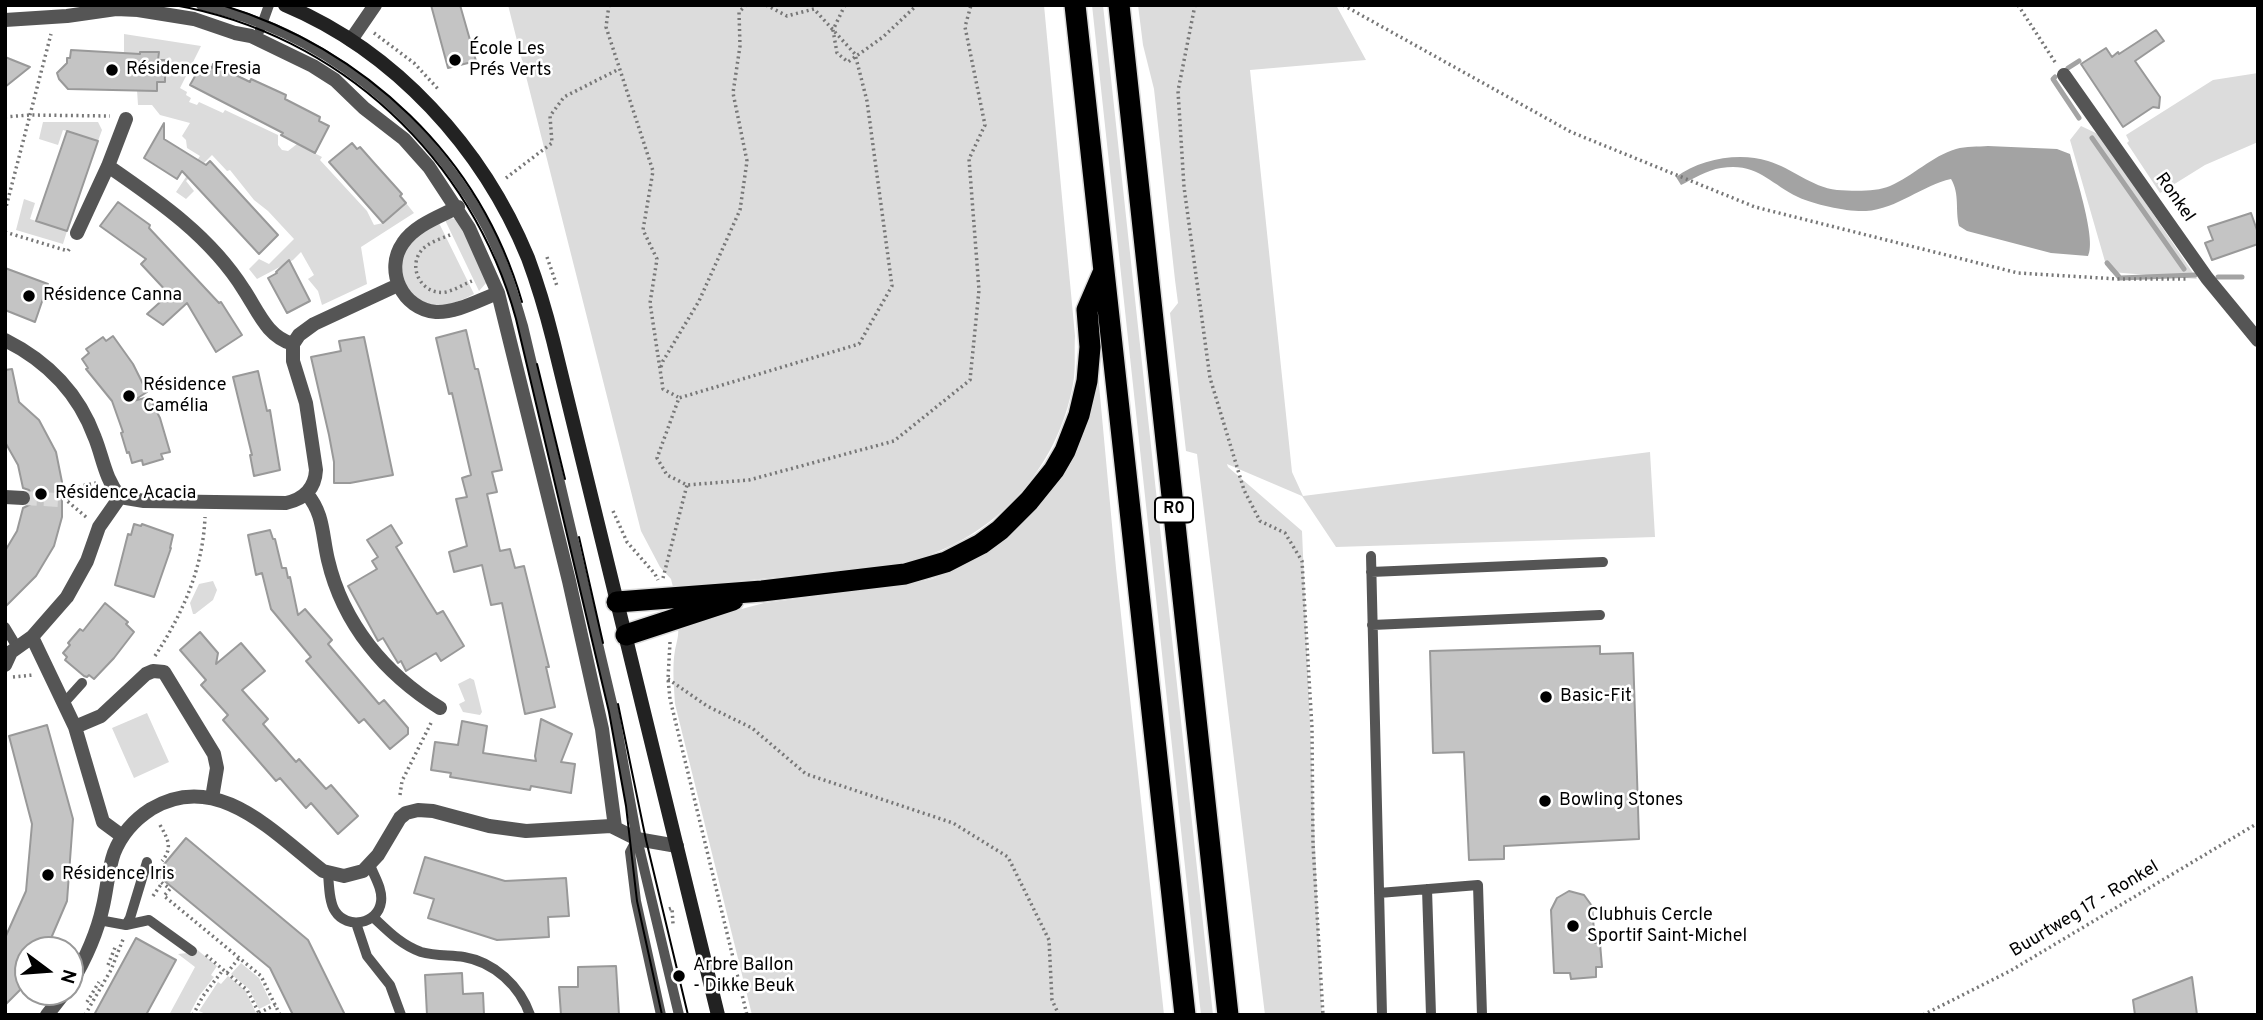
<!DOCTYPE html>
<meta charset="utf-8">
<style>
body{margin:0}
#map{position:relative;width:2263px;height:1020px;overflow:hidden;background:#fff;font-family:Overpass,sans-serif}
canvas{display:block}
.frame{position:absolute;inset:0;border:7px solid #000;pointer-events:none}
.north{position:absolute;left:14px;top:936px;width:70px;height:70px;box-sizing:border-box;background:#fff;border:2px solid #999;border-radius:50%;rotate:106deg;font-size:19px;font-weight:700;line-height:28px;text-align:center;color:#000}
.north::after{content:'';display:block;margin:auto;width:24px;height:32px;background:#000;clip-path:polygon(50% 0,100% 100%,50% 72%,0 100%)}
</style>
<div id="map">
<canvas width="2263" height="1020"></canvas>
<div class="frame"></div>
<div class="north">N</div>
</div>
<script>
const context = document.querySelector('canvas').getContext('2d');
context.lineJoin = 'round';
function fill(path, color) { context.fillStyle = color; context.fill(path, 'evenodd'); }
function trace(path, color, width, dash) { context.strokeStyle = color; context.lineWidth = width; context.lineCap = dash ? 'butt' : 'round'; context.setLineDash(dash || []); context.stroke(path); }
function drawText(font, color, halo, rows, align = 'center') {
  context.font = font + ' Overpass,sans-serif'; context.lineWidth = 5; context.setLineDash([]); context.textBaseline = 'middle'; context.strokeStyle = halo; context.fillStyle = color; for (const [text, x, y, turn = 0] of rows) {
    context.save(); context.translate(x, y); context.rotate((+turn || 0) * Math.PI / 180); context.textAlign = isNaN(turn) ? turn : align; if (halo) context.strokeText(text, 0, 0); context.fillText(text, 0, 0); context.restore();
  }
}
fill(new Path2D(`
 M508,5H1044L1075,336C1074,351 1076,368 1073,384C1058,469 994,539 910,561C887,567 860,568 836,571C782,577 728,582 673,587L671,579L660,567L641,531Z
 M1092,5H1103L1213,1015H1201Z
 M1138,5H1336L1366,60L1250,70L1292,472L1303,496L1650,452L1655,537L1336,547L1302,496L1227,464L1228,467L1302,531L1322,1015H1265L1197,454L1186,451L1170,313L1178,303L1175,280L1154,89L1143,45Z
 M124,34L201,46L180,88L187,92L186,95L191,98L189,102L197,105L199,102L223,113L225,110L278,135V145L282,150L288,151L297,144L322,157L320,160L367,211L374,225L383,223L406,203L414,213L361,247L367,284L322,305L318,291L308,279L314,275L301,252L293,260L257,279L249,269L259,259L269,264L294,239L268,211L254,200L230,170L227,171L212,155L186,181L194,191L186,199L176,192L200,156L187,148L186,140L182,136L190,123L160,115L152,105H138L137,90H157V82H165V61L158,60V52L124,54Z
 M2258,73V142L2205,165L2160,193L2127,143L2129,141L2126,135L2213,80Z
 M43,122H98L102,130L98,141L63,130L58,145L39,139Z
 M2081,126L2100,135L2197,279L2111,272L2106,265L2070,140Z
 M24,199L35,203L30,219L67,231L63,244L16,230Z
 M451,218L459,220L487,282L479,291L445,220Z
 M439,223L474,294C455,304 432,313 414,297C408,292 404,283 400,277C405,242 409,240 439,223Z
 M1098,374L1116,568L1164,1015H752L675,704C674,686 672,667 675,650C677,641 679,635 678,626L764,603L899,586L932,579L957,568L997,545L1024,522L1042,501Z
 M213,581L217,590L213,600L195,614H193L190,603L199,584Z
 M470,678L474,680L482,712L480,715L463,712L459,704L465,701L458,684Z
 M147,713L169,762L134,778L112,728Z
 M195,948L217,966L211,975L214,977L199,996L189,1015H169L195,967L178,954L188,953Z
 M241,963L259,978L271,1003L259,1009L249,989L231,974Z
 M228,976L245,990L257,1015H208L199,1011L218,982L221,984Z`), '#dcdcdc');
fill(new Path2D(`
 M1988,146L2057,149L2070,154C2075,174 2097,240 2088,256L2051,253L1967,231L1959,226C1955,210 1960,194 1951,179C1923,185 1897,209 1866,211C1848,212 1815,205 1798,197C1769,183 1757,162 1721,168C1707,170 1693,179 1681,185L1676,177C1700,159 1739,152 1768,161C1792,168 1811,187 1837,190C1853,191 1876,192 1890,186C1913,176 1932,156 1956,149C1966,146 1978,147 1988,146Z`), '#a3a3a3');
trace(new Path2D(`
 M2068,68L2079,61
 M2055,77L2053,79L2079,118
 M2092,138L2184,269
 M2107,263L2120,278L2195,275
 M2218,277H2242`), '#a3a3a3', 5);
const building = new Path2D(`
 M431,5H460L476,61L448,68Z
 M2156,30L2164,41L2135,61L2160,97L2159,108L2153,107L2123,127L2081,64L2106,48L2112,57L2118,52L2119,54Z
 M71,50L140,54V52H159L158,60H165V82H157V91L68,89L59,79L57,73L67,63V58H70Z
 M5,57L30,67L5,87Z
 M202,64L212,68L213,64L250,82L251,79L286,95L285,99L320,117L319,121L329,126L315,153L281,135L283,133L190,85Z
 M164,123V139L206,165L210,161L278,235L259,254L182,171L177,179L144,158Z
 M67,131L98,141L67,231L36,221Z
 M352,143L357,149L360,147L375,164L402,194L400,196L406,203L383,223L329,162Z
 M118,202L150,225L149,228L219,303L221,302L242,335L216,352L187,303L163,325L147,314L169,294L141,264L146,259L100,226Z
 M2251,213L2258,233V244L2212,260L2205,243L2213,240L2208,227Z
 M289,260L310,301L287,313L268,278L277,273L276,272Z
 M5,268L48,284L35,322L5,310Z
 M466,330L475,369H478L502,470L492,472L497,492L487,494L496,533L500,551L510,549L515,568L524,566L549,667H546L555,707L525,714L502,603L491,605L482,565L454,572L449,552L467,546L456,499L467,497L462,478L471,475L452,393L449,394L436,338Z
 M113,336L133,364L147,392L133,401L149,397L160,418L170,452L161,454L163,459L143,465L142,460L132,463L129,452L127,453L121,433L123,432L112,401L86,369L88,368L82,359L89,353L86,349L103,337L106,341Z
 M364,337L393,475L350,483H334V462L329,435L311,357L341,351L339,341Z
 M12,369L19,402L39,420L56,452L62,482V517L54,546L36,576L5,607V551L17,531L23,508L31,504L33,498L29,490L23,488L18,465L5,442V370Z
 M258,371L267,411L270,410L280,470L254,476L250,455H252L233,377Z
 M134,524L141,526L142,524L173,535L170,548H171L154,597L115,585L128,534L131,535Z
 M391,525L402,543L396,547L427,598L437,614L443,611L464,646L441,661L436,653L406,671L401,661L398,663L383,638L378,641L348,586L377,569L372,561L378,557L367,540Z
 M270,530L273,539H275L282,568H286L288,578L290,577L298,615L305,609L332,640L328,644L379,704L384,700L408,728V734L390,749L364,719L359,723L306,661L311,657L271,609L262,573L256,575L248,535Z
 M105,603L128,622L126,624L134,632L114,658L94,679L89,675L87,677L84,676L65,660L67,657L63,653L70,645L68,643L80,629L83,631Z
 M200,632L218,653L216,664L241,643L265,671L242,690L268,719L263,724L296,762L299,759L326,789L331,785L358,816L338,834L311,803L306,808L280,778L276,781L223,720L228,715L201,685L206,680L180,650Z
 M1600,646V654L1633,653L1639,839L1504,846V859L1469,860L1464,752L1433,753L1430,651Z
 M541,719L572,734L561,762L575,764L571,793L531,786L530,790L450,777L451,773L431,770L435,742L458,745L462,721L487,726L483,753L536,761L535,756Z
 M47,725L73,819L67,901L46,950H28V982L5,1005V938L26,891L32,824L9,736Z
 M186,838L308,940L345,1015H293L270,968L156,874Z
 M425,857L505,881L566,878L569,916L548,917L549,937L497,940L428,918L434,899L414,893Z
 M1569,891L1584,895L1592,906L1595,943H1600L1602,967H1596V977L1571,979L1570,973H1554L1551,910L1557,898Z
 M136,938L176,960L146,1015H94Z
 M616,966L619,1015H561L559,987H578V967Z
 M462,973L463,994L483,993L484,1015H427L425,975Z
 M2192,977L2197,1015H2135L2133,1000Z`);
fill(building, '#c4c4c4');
trace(building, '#999', 2);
trace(new Path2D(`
 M23,498L60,500`), '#d9d9d9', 14, [14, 7]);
const highway = new Path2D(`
 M1075,5L1185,1015
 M1119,5L1228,1015
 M617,602L762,591L905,574L946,562L981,544L1000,530L1029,501L1054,470L1065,451L1079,415L1087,381L1090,347L1087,310L1103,273
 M626,635L733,600`);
trace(highway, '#dbdbdb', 24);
trace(new Path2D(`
 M609,5L606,27L653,171L643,230L657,259L650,303L663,389L678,397
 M766,5L787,16L814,9L855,54L867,101L892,286L859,344L679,398L657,458L667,475L687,485L749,480L894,441L970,380L979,290L969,159L985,125L965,27L971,5
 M845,5L833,30L837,53L848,62L883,37L917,5
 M1195,5L1178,91L1184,187L1210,378L1244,490L1260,521L1285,533L1302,561L1312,728L1313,844L1323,1015
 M1343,5L1571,132L1755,207L2018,273L2118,279H2188
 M2018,5L2055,62
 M374,33L414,63L439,90
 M5,117L29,115L110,116
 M506,178L552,143L550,116L564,97L619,69
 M5,211L51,34
 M5,232L68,251L70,248
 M450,235C440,239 427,243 421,251C407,269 423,296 446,292C455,290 464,284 472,281
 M547,257L557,286
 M661,367L663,361L699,301L740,210L747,161L733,93L740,46L739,12L746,5
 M613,511L627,542L655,574L658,580
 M86,517L66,500L81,486L96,483
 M663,578L687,485
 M670,642L668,679L670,699L747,1015
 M155,656C183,613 203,568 205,517
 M13,677L33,675
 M668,679L707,706L752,728L806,774L953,823L1008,857L1049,940L1052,1000L1059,1015
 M400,795L402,781L432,721
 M160,825C168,839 173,848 162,861
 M157,879L170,889L164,896L261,976L280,1015
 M153,896L162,883
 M669,909L672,908L673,924
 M206,955L247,990L260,1015
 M108,965L116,945
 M227,973L239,958
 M87,1002L99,982
 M259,1013L275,1005
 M85,1015L111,970L124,937
 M193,1015L203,996L223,970
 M1923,1015L2010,971L2258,823`), '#777', 3.5, [2, 3.5]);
trace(new Path2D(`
 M201,5C321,31 421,113 481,217C501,251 512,289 523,326L614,712L637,839L679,1015
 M260,30L269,5
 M1371,556L1382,1015
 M1371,572L1603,562
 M1372,625L1600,615
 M5,627L17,647
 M64,703L82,683
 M637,839L630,852L636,901L661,1015
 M328,873C329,885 329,902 335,911C347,930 378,924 381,902C383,889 374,876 370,865
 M1427,889L1431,1015
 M1379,893L1478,885L1482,1015
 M373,917C388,931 401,945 421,952C435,956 449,955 464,957C494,962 520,986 530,1015
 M99,920L126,925L149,920L192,951
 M356,923L367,956L390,985L401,1015
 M126,925L130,918L147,862`), '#555', 10);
trace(new Path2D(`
 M5,20L67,16L116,9L138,10L194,19L235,33L251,36L313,66L335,80L364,108L404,139L429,167L469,228L498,293L569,581L602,729L615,827
 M351,40L375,5
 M2064,75L2207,278L2258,340
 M108,166C159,201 211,237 244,290C258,311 267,337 293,344
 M458,207C439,217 415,225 403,243C384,270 402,309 436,312C456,313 479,300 498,293
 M77,233L108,166L126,119
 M5,340C47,361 79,394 95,438C103,458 105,479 120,497L144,501L286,503C304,499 315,489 316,470L306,403L293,361V344L299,335L314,324L398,285
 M307,494C324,514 322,535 328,560C343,624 385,674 440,708
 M5,497L23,498
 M32,637L75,727L103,822L122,836
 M5,665L11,652L32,637L67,597L87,561L99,527L120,497
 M75,727L101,716L146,674L153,671L164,672L214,754L217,768L212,798
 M70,985C85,960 97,934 103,906C107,889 108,870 114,853C121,835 134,820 151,809C217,769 274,833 323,871L344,876L363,871L378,855L400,818L406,813L418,810L433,811L489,826L526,831L611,826L637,839L677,846
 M47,1015L65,992`), '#555', 14);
trace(new Path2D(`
 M285,5C395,51 483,148 528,258C538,285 546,312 553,340L718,1015`), '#222', 14);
trace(highway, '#000', 21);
trace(new Path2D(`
 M174,5C339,34 472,158 516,319L609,712L626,806L637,901L662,1015
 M222,5C365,49 480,156 522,302
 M537,364L565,479
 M579,537L603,643
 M618,704L646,840L688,1015`), '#000', 2);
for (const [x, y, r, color] of [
 [455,60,7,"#000"],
 [112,70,7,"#000"],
 [29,296,7,"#000"],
 [129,396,7,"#000"],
 [41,494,7,"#000"],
 [1546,697,7,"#000"],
 [1545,801,7,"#000"],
 [48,875,7,"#000"],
 [1573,926,7,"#000"],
 [679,976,7,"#000"]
]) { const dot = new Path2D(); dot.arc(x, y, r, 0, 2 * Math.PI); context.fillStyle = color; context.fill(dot); trace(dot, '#fff', 2.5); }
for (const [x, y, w] of [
 [1174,510,38]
]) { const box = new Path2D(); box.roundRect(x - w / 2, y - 12.5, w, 25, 5); context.fillStyle = '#fff'; context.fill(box); trace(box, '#000', 2); }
drawText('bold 16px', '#000', null, [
 ["R0",1174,510]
]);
drawText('18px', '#000', '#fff', [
 ["École Les",469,50],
 ["Prés Verts",469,71],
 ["Résidence Fresia",126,70],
 ["Résidence Canna",43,296],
 ["Résidence",143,386],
 ["Camélia",143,407],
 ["Résidence Acacia",55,494],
 ["Basic-Fit",1560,697],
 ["Bowling Stones",1559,801],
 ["Résidence Iris",62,875],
 ["Clubhuis Cercle",1587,916],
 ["Sportif Saint-Michel",1587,937],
 ["Arbre Ballon",693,966],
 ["- Dikke Beuk",693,987]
], 'left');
drawText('18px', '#000', '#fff', [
 ["Ronkel",2174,198,55],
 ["Buurtweg 17 - Ronkel",2085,910,-31]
]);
</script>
